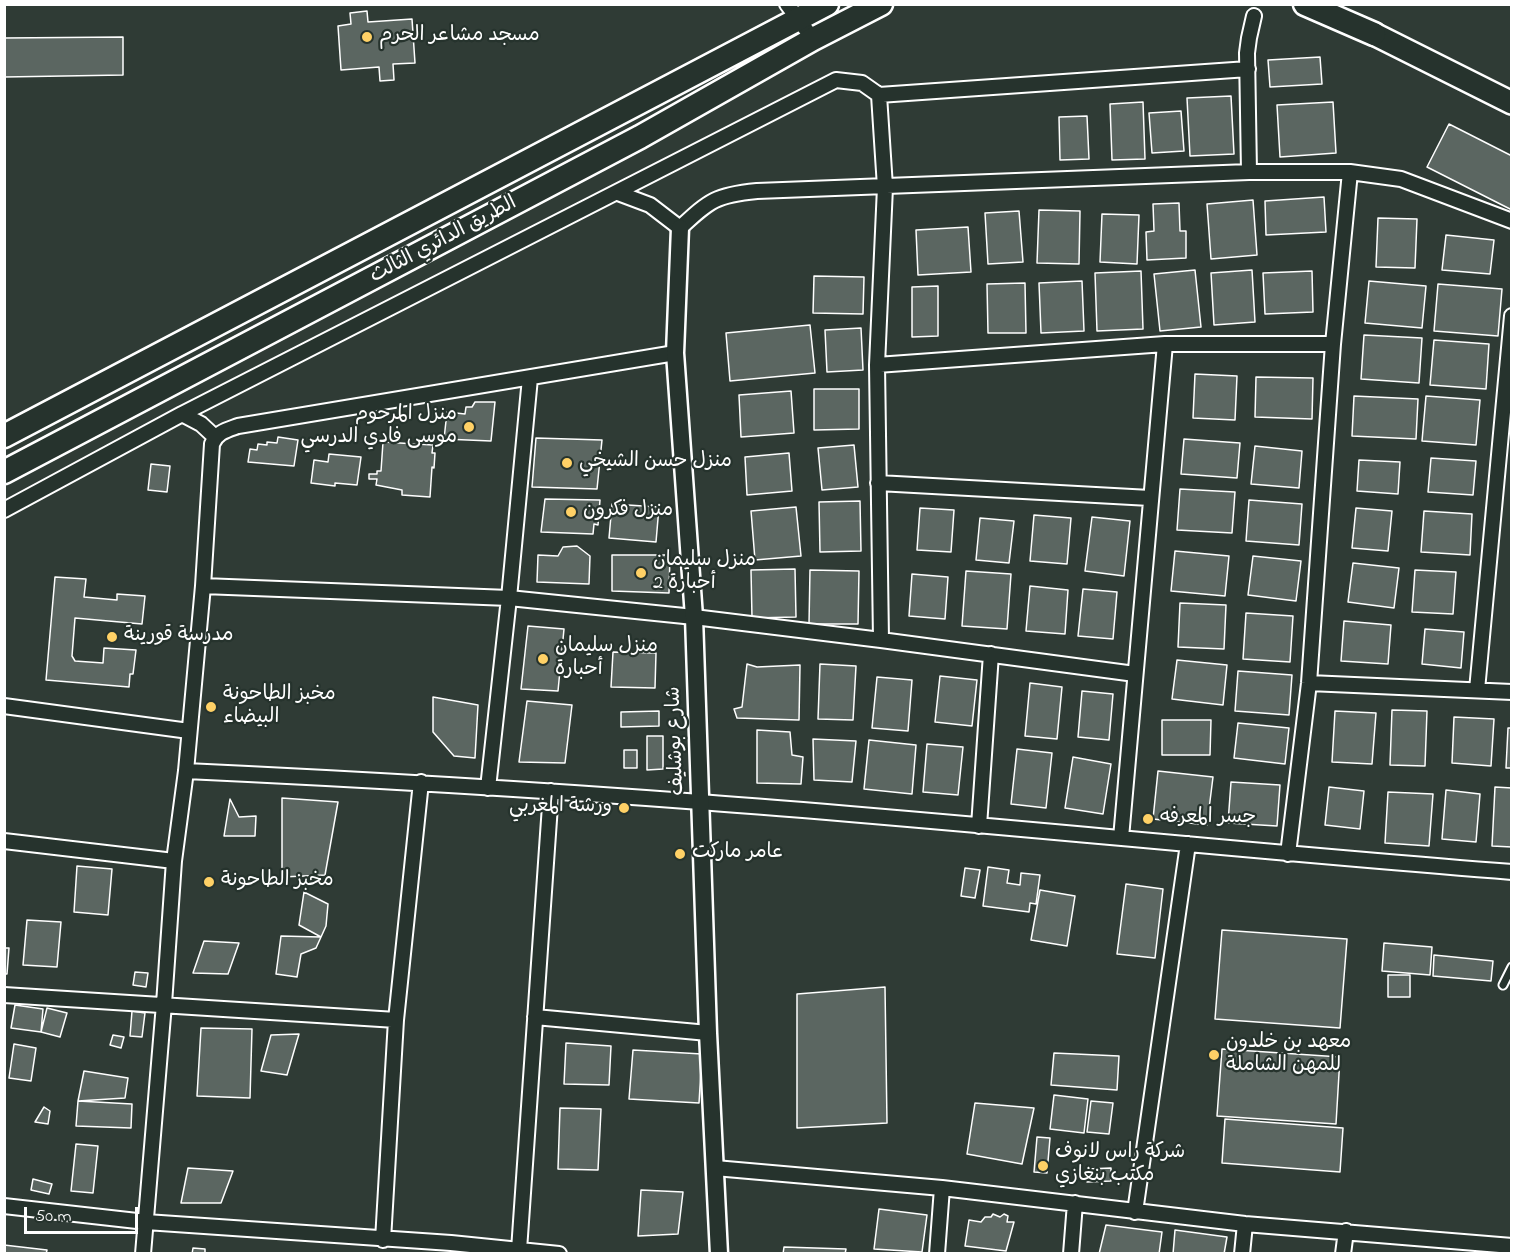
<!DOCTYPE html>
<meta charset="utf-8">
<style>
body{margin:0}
#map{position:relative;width:1516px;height:1258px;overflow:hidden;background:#2f3b35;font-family:"Indie Flower",sans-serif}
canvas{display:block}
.frame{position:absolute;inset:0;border:6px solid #fff;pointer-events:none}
.scale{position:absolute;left:24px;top:1207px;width:114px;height:27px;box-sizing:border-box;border:3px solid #fff;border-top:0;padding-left:8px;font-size:18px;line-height:21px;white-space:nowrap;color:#fff;-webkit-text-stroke:4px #26332d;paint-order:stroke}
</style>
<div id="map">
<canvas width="1516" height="1258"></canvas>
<div class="frame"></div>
<div class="scale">50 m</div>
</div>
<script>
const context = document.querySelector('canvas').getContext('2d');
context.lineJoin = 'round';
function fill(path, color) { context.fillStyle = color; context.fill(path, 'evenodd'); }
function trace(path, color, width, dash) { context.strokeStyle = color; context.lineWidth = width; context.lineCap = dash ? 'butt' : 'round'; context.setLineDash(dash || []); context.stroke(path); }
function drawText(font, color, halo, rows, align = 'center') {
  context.font = font + ' "Indie Flower","Playpen Sans Arabic",sans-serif'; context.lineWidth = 4.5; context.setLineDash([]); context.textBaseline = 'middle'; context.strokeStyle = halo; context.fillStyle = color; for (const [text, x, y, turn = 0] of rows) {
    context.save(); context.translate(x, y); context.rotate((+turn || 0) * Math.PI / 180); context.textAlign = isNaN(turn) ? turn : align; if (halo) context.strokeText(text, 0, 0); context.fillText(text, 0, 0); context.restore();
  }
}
const building = new Path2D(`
 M367,11L368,22L412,19L415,63L393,64L394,80L380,81L379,67L341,70L338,26L351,24L350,13Z
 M123,37V75L4,77V38Z
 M1320,57L1322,84L1270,87L1268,60Z
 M1231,96L1234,154L1190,156L1187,98Z
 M1143,102L1145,159L1112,160L1110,104Z
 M1333,102L1336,153L1280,157L1277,105Z
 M1181,111L1184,151L1152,153L1149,113Z
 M1087,116L1089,159L1060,160L1059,117Z
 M1449,124L1512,156V210L1427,167Z
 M1324,197L1326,232L1266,235L1265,201Z
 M1253,200L1257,255L1211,259L1207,204Z
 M1179,203L1180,231H1186V258L1147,260L1146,232L1154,231L1153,204Z
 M1039,210L1080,211L1079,264L1037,263Z
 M1019,211L1023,262L988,264L985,213Z
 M1102,214L1139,215L1137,264L1100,262Z
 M1378,218L1417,219L1415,268L1376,267Z
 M968,227L971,272L918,275L916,230Z
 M1446,235L1494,240L1490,274L1442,270Z
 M1195,270L1201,327L1160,331L1154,274Z
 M1252,270L1255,322L1214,325L1211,273Z
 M1141,271L1143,329L1097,331L1095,273Z
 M1312,271L1313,312L1265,314L1263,273Z
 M814,276L864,277L863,314L813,313Z
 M1082,281L1084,331L1041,333L1039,283Z
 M1369,281L1426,286L1422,328L1365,323Z
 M1025,283L1026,333H988L987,284Z
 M1438,284L1502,289L1498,336L1434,331Z
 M938,286V336L912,337V287Z
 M810,325L815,373L730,381L726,333Z
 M861,328L863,370L827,372L825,330Z
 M1364,335L1422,338L1419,383L1361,379Z
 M1434,340L1489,344L1486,389L1430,385Z
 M1195,374L1237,376L1235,420L1193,418Z
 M1256,377L1313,378L1312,419L1255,417Z
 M814,389H859V429L814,430Z
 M791,391L794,433L741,437L739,395Z
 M1354,396L1418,399L1416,439L1352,436Z
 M1426,396L1480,400L1476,445L1422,441Z
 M475,402H495L491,441L444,439L447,412L465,414L466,407H472Z
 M278,437L298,440L294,466L248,462L250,449L257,450L258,444L267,445V442L277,443Z
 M536,438L602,440L597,489L532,487Z
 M1184,439L1240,443L1237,478L1181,474Z
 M383,442L433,445L432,453H435L434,468L432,467L430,497L402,495V490L376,485L377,479H369V474H377V471H381Z
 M854,445L858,487L822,490L818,448Z
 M1255,446L1302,451L1299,488L1251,484Z
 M789,453L792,491L747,495L745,457Z
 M329,454L361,457L357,485L335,483V486L311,483L314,460L328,462Z
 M1431,458L1476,461L1473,495L1428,492Z
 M1359,460L1400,462L1398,494L1357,491Z
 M151,464L170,466L167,492L148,490Z
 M1180,489L1235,492L1232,533L1177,530Z
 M545,499L600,500L598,525L594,524L593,534L541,532Z
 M1249,500L1302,504L1299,545L1246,541Z
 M860,501L861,551L820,552L819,502Z
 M612,504L659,507L656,542L609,538Z
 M796,507L801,556L755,560L751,511Z
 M920,508L954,510L951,552L917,550Z
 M1356,508L1392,511L1388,551L1352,548Z
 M1424,511L1472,514L1470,555L1421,552Z
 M1034,515L1071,518L1067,564L1030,561Z
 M1092,517L1130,521L1124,576L1085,571Z
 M980,518L1014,521L1009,563L976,560Z
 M577,546L590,556L589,584L537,582L538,555L558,556L563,547Z
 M1175,551L1229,556L1225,596L1171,591Z
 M612,555H670L669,593L612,591Z
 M1253,556L1301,561L1296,601L1248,595Z
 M1353,563L1399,568L1394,608L1348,602Z
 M795,569L796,617L752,618L751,570Z
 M810,570L859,571L858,624H809Z
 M1415,570L1456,572L1453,614L1412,612Z
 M966,571L1011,574L1007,629L962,626Z
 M912,574L948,577L945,619L909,616Z
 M55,577L86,579L84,597L117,600V594L145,596L142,624L75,618L72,656L75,661L103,663L104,648L136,650L133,674H130L129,687L46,680Z
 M1030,586L1068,590L1065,634L1026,631Z
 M1083,589L1117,592L1113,639L1078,636Z
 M1180,603L1226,605L1224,649L1178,647Z
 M1246,613L1293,616L1290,662L1243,659Z
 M1344,621L1391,625L1388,664L1341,661Z
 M528,626L564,629L558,691L521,689Z
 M1425,629L1464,632L1461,668L1422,664Z
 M613,652L656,653L655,688L611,687Z
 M1177,660L1227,665L1223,705L1172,699Z
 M747,664L757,667L800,665L799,720L737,718L734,709L742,707Z
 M820,664L856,666L853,720L818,719Z
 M1238,671L1292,675L1289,715L1235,711Z
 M940,676L977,680L972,726L935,722Z
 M877,677L912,680L908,731L872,728Z
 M1030,683L1062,687L1057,739L1025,736Z
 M1082,691L1113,694L1109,740L1078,737Z
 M433,697L478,705L475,758L454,756L433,732Z
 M527,701L572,705L565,763L519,762Z
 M1392,710L1427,711L1425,766L1390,765Z
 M659,711V726L621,727V712Z
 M1335,711L1376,713L1372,764L1332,762Z
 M1454,717L1494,719L1491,766L1452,763Z
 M1162,720H1211L1210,755H1162Z
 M1238,723L1289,728L1285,764L1234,758Z
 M1508,728H1512V768H1506Z
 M757,730L790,732L792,755L803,757L801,784L757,783Z
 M647,736H663V769L647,770Z
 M813,739L856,741L852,782L814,780Z
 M869,740L916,745L912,794L864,789Z
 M927,744L963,747L958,795L923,792Z
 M1017,749L1052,753L1046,808L1011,804Z
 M624,750H637V768H624Z
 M1073,757L1111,764L1103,814L1065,808Z
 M1158,771L1213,777L1207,825L1153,819Z
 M1231,782L1280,785L1277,826L1228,823Z
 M1329,787L1364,791L1360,829L1325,825Z
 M1495,787L1512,788V847L1492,846Z
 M1446,790L1480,794L1476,842L1442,839Z
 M1388,792L1433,794L1429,846L1385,843Z
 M282,798L338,802L325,875L282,877Z
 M230,799L239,817L256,816L255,836H224Z
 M77,866L112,869L108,915L74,912Z
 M988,867L1009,870L1007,883L1020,885L1021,873L1040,875L1036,904L1030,903L1029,912L983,906Z
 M965,868L980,870L975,898L961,896Z
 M1126,884L1163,889L1155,958L1117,954Z
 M1040,890L1075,896L1067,946L1031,940Z
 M304,892L328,904L326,926L321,937L299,925Z
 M27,920L61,922L57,967L23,965Z
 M1222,930L1347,939L1340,1028L1215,1019Z
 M281,936L321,937L316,948L301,954L297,977L276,974Z
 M204,941L239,943L228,974L193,973Z
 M1384,943L1432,947L1430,975L1382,971Z
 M4,948H9L7,974H4Z
 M1434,955L1493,961L1491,981L1433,976Z
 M135,972L148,973L146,987L133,985Z
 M1388,975H1410V997H1388Z
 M885,987L887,1123L797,1128V994Z
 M15,1005L43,1009L41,1032L11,1028Z
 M47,1008L67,1013L60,1037L41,1032Z
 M132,1011L145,1013L142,1037L130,1036Z
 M201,1028L252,1029L250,1098L197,1096Z
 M299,1034L287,1075L261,1071L271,1035Z
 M113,1035L124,1037L121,1048L110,1045Z
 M566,1043L611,1046L609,1085L564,1084Z
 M14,1044L36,1048L31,1081L9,1078Z
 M1222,1049L1340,1057L1336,1124L1217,1116Z
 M633,1050L702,1054L699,1103L629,1099Z
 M1054,1053L1119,1056L1117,1090L1051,1085Z
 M84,1071L128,1078L125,1098L78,1101Z
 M1054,1095L1088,1099L1084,1133L1050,1129Z
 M78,1101L132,1104L131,1128L76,1126Z
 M1091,1101L1113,1103L1109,1134L1087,1132Z
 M975,1103L1034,1108L1022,1164L967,1154Z
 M44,1107L50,1111L48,1124L35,1122Z
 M560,1108L601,1109L598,1170L558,1169Z
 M1225,1119L1343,1128L1340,1172L1222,1163Z
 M1037,1137L1050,1138L1047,1173L1034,1172Z
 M76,1144L98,1146L93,1193L71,1191Z
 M188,1168L233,1171L221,1203H181Z
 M1111,1168V1181L1087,1182V1169Z
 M33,1179L52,1184L49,1194L31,1190Z
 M641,1190L683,1192L678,1234L638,1236Z
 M879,1209L927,1215L922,1252L874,1249Z
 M993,1214L1000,1217L1004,1214L1008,1216L1007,1222H1014L1006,1251L965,1246L969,1220L981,1222L985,1217H991Z
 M1106,1225L1162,1232L1159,1254H1099Z
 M1175,1230L1227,1237L1224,1254H1173Z
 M4,1245L47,1250L46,1254H4Z
 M784,1247L846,1249L845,1254H783Z
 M193,1248L205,1249V1254H192Z`);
fill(building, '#5b6661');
trace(building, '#fff', 1.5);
const service = new Path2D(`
 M1503,985L1512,967`);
const minor = new Path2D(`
 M787,4L813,39
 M879,95L1248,69
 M1249,172L1247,53L1249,38L1254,16
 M618,193L650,205L680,228C710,200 716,195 757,191L1249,172H1350L1401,179L1512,221
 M877,365L1165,344H1333
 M182,414L201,424L215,437
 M878,483L1150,498
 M4,510L182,414L836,80L862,83L879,95L885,187L877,365L881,640
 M203,586L509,598L694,617L881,640L1135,674
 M1309,683L1512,692
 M1477,690L1512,316
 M4,706L189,731
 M186,771C357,779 528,789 700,802C970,822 1241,851 1512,872
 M488,788L509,598L530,378
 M979,826L991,654
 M1121,838L1165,344
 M4,841L174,861
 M1288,854L1309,683L1333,344L1350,172
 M4,995L396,1020
 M535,1017L708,1033
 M715,1168L942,1188L1245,1224L1512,1246
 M4,1206L146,1222L451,1243L559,1254
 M1135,1212L1188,844
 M383,1240L396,1020L421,782
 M519,1250L551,791
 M143,1254L164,1004L174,861L186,771L203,586L212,444C217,432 227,430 238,426L675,353
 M937,1254L942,1188
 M1071,1254L1075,1203
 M1242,1254L1245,1224
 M1343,1254L1346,1231`);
const tertiary = new Path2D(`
 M680,228L675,353L694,617L708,1033L719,1254`);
const primary = new Path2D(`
 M1374,34L1512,103`);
const trunk = new Path2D(`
 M1305,4L1374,34
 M4,436L827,4
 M4,472L640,137L813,39L881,4`);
trace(service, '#fff', 11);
trace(minor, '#fff', 18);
trace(tertiary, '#fff', 21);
trace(primary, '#fff', 26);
trace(trunk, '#fff', 27);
trace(service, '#26332d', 7);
trace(minor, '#26332d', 14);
trace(tertiary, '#26332d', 16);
trace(primary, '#26332d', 21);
trace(trunk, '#26332d', 22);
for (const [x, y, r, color] of [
 [367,37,6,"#ffd166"],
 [469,427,6,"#ffd166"],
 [567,463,6,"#ffd166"],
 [571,512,6,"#ffd166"],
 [641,573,6,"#ffd166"],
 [112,637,6,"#ffd166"],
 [543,659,6,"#ffd166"],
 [211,707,6,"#ffd166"],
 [624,808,6,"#ffd166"],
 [1148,819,6,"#ffd166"],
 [680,854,6,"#ffd166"],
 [209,882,6,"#ffd166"],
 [1214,1055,6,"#ffd166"],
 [1043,1166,6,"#ffd166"]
]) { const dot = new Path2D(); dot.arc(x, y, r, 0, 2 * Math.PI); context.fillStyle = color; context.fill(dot); trace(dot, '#26332d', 2); }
drawText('20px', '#fff', '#26332d', [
 ["مسجد مشاعر الحرم",379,37],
 ["منزل المرحوم",457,416,"right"],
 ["موسى فادي الدرسي",457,439,"right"],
 ["منزل حسن الشيخي",579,463],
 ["منزل فكرون",583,512],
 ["منزل سليمان",653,562],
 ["أحبارة 2",653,585],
 ["مدرسة قورينة",124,637],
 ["منزل سليمان",555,648],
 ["أحبارة",555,671],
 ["مخبز الطاحونة",223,696],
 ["البيضاء",223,719],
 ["ورشة المغربي",612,808,"right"],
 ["جسر المعرفه",1160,819],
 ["عامر ماركت",692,854],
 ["مخبز الطاحونة",221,882],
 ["معهد بن خلدون",1226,1044],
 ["للمهن الشاملة",1226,1067],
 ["شركة راس لانوف",1055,1154],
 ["مكتب بنغازي",1055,1177]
], 'left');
drawText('20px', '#fff', '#26332d', [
 ["الطريق الدائري الثالث",444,241,-28],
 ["شارع بوشليف",677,741,-92]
]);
</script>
